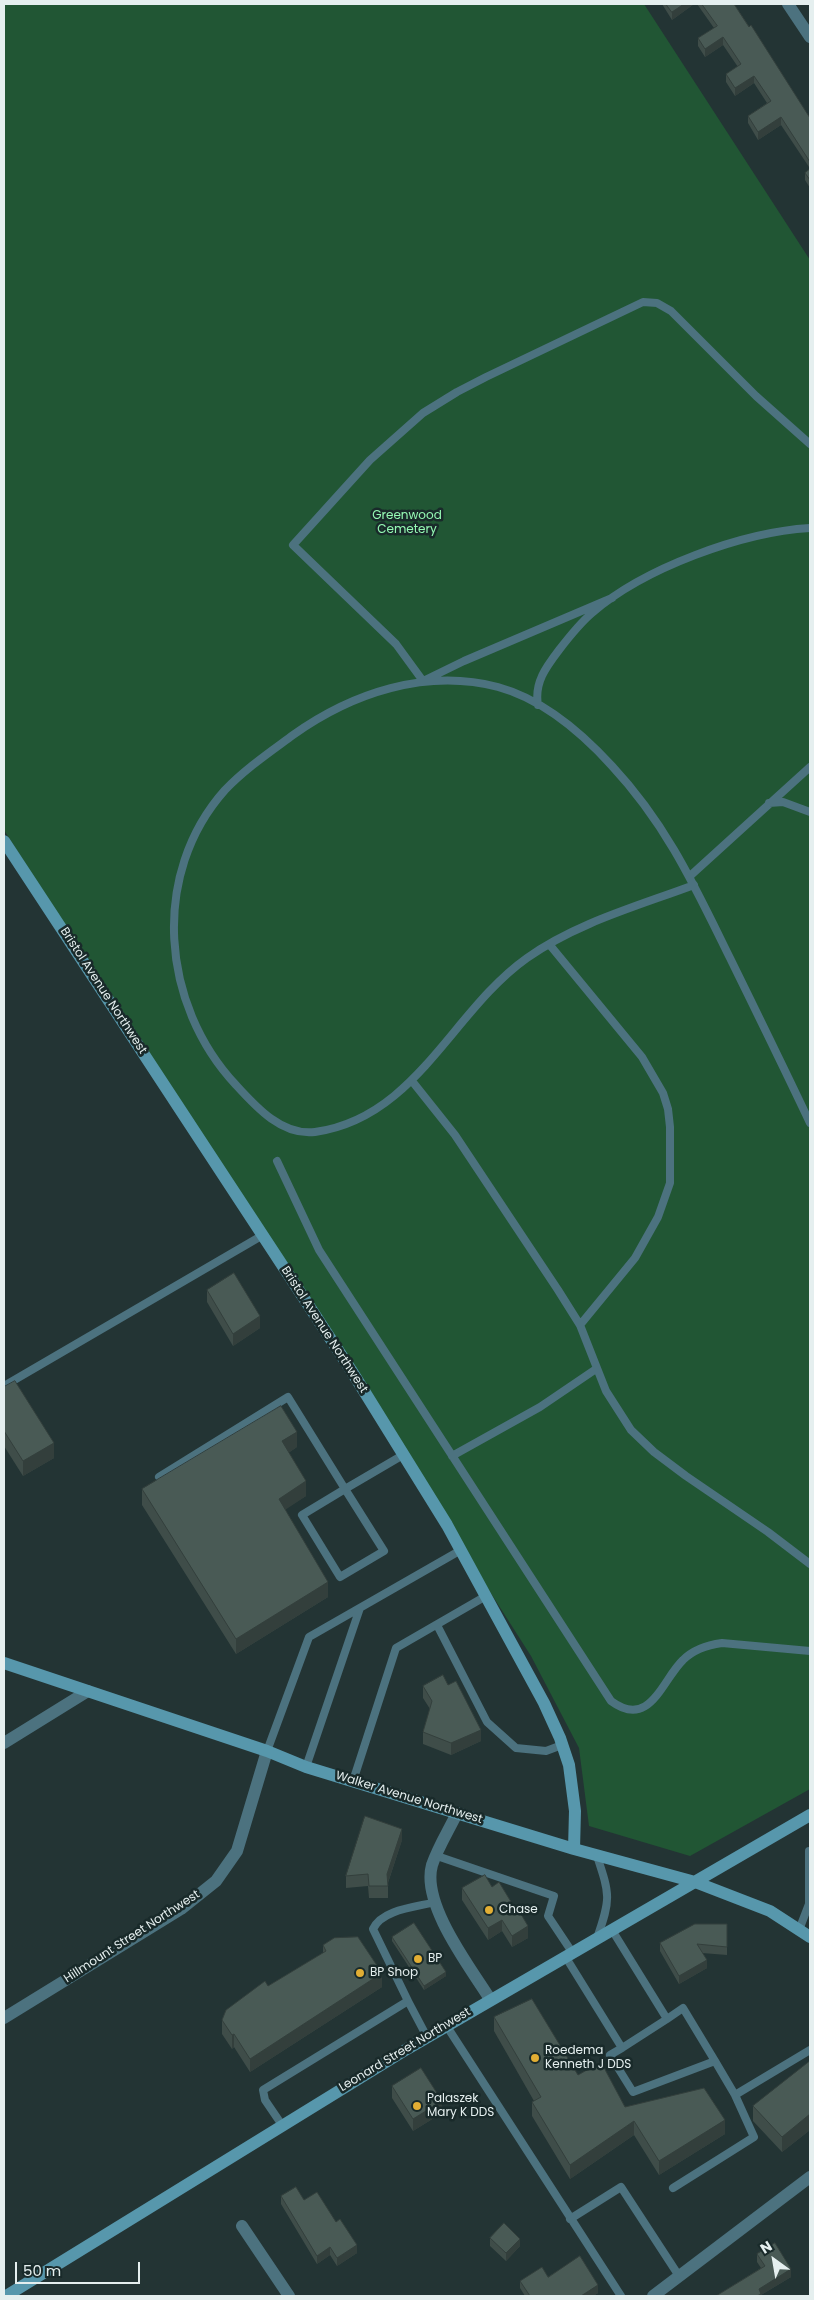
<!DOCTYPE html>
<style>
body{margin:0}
#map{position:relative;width:814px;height:2300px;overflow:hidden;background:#233434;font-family:Poppins,sans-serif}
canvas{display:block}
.frame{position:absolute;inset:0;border:5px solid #e5efef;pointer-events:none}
.north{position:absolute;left:749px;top:2235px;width:50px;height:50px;-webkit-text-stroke:4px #192a2a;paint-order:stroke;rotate:328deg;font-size:14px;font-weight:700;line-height:20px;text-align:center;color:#e5efef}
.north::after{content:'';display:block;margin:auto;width:18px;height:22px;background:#e5efef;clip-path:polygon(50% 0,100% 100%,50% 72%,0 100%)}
.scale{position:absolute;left:15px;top:2262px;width:125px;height:22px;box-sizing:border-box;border:2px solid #e5efef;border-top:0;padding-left:6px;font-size:15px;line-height:18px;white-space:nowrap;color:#e5efef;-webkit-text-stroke:4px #192a2a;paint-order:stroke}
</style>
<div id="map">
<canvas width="814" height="2300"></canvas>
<div class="frame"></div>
<div class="north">N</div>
<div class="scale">50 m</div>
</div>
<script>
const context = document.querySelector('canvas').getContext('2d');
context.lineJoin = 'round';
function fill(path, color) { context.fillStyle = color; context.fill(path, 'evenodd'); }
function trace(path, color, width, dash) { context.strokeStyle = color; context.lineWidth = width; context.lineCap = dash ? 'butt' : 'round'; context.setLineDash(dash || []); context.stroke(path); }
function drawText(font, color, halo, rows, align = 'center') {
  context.font = font + ' Poppins,sans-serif'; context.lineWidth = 5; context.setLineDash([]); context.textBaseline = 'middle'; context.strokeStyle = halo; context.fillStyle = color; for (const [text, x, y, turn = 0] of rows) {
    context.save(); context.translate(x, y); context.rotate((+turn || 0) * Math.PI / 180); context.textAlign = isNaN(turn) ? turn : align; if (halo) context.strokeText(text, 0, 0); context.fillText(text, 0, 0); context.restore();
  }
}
fill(new Path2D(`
 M4,4H644L810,260V1789L690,1856L589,1826L579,1748L531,1656L4,830Z`), '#215634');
trace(new Path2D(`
 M612,598L464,661L423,681L396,644L293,545L370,460L423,413L457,392L486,377L643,302L657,303L671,311L756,396L810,444
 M538,705C534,683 546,667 559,650C569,637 579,624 592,613C644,568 742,532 810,528
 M769,803L783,802L810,812
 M690,876L810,767
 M694,885C638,906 576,923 527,958C452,1011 416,1118 315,1132C282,1136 256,1107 236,1085C161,1005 150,874 225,790C245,769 270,752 293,735C352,693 426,668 498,687C542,699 582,733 612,766C667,825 695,887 730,958C757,1013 784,1068 810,1123
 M549,944L642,1057L663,1093L668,1109L670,1127V1183L658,1217L635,1258L580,1325
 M412,1081L455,1135L558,1290L580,1325L606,1391L631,1430L654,1452L686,1476L768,1532L810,1564
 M277,1161L319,1250L611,1701C650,1730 662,1680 683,1660C694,1649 707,1645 722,1643L810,1651
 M4,1386L263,1235
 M452,1456L540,1407L596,1369
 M159,1477L288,1397L345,1489L403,1455
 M345,1489L384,1551L340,1577L302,1515Z
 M437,1625L487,1722L516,1748L546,1751L562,1745
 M267,1751L309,1637L461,1550
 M306,1767L360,1608
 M353,1781L396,1648L486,1596
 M437,1856L554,1896L548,1916L572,1952
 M597,1856C610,1895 611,1899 597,1938
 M612,1930L667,2019L683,2008L715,2061
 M799,1930L809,1904V1851
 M565,1956L622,2048L610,2055L633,2092L715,2061L735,2095L810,2050
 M408,2001L373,1929C382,1909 417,1907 436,1902
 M446,2025L621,2296
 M622,2048L667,2019
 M282,2125L265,2100L263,2090L408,2001L427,2037
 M673,2188L754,2137L735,2095
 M570,2219L621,2187L679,2276`), '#4c727f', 8);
trace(new Path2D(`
 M788,4L810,37
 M4,1743L88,1691
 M457,1813C449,1830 438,1847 432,1865C421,1904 470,1967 490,1999
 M4,2018L181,1909L216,1881L237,1851L267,1751
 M242,2226L289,2296
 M653,2296L810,2177`), '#4c727f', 12);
trace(new Path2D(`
 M4,841L351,1370L447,1525L544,1703L560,1738L569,1765L575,1811L574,1849
 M4,1663L267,1751L306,1767L574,1849L695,1882L770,1911L810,1937
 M6,2296L407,2049L810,1815`), '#5797ac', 12);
fill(new Path2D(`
 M662,4H694L672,20Z
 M697,4H734L810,118V188L805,180V173L809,170V167L781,125L758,140L748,123V116L767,103L754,83L735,96L726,82V74L738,67L723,45L705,57L698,46V38L714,28Z
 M207,1290L260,1328L233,1346L207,1302Z
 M4,1387L54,1458L23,1476L4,1446Z
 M297,1447L288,1453L306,1496L285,1509L328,1597L236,1654L142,1505V1489Z
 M448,1685L481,1741L451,1755L423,1744V1732L430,1709L423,1698V1686Z
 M402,1840L388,1883V1898H369L368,1886L346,1888V1876Z
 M492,1887L528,1938L512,1947L502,1931L488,1940L462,1900V1888Z
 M727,1924V1955L702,1953L707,1968L679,1984L660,1951V1943Z
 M392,1937L446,1976L424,1990L392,1941Z
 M323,1945L382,1987L250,2072L234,2047L232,2049L222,2034V2020L268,1986L323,1953Z
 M494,2017L625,2107L725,2134L659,2175L634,2135L570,2179L532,2116V2102L534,2101L494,2031Z
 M810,2061V2130L782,2152L753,2121V2106Z
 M392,2086L442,2113L413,2131L392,2098Z
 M281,2196L304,2200L336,2222L357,2253L337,2266L330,2255L317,2264L281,2204Z
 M490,2238L520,2246L506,2261L490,2246Z
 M757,2254L791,2277L761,2295V2296H716L761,2268L757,2262Z
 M548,2277L598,2293L593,2296H525L520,2288V2281Z`), '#3f4d49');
fill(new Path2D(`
 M684,4H694L672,20V12Z
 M723,37V45L705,57V49Z
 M754,76V83L735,96V88Z
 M781,117V125L758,140V132Z
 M260,1316V1328L233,1346V1334Z
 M297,1432V1447L282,1457V1441Z
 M54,1443V1458L23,1476V1461Z
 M306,1481V1496L279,1514V1499Z
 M328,1582V1597L236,1654V1639Z
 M481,1730V1741L451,1755V1743Z
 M402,1829V1840L387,1885V1874Z
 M502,1920V1931L488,1940V1928Z
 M528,1926V1938L512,1947V1936Z
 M707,1960V1968L679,1984V1976Z
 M446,1972V1976L424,1990V1986Z
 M382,1973V1987L250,2072V2059Z
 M234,2034V2047L232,2049V2035Z
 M442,2101V2113L413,2131V2119Z
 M810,2114V2130L782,2152V2137Z
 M725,2120V2134L659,2175V2161Z
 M634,2121V2135L570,2179V2165Z
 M520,2239V2246L506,2261V2253Z
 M357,2245V2253L337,2266V2258Z
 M330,2247V2255L317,2264V2256Z
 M791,2269V2277L761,2295V2296H757L759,2289Z
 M598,2285V2293L593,2296H581Z`), '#333f3c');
const building = new Path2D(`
 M666,4H684L672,12Z
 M702,4H734L749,27L751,25L810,118V162L781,117L758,132L748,116L771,101L754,76L735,88L726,74L741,64L723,37L705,49L698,38L717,26Z
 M810,169V180L805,173Z
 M234,1273L260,1316L233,1334L207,1290Z
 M15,1381L54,1443L23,1461L4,1431V1387Z
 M281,1406L297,1432L282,1441L306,1481L279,1499L328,1582L236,1639L142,1489Z
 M443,1675L448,1685L456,1681L481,1730L451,1743L423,1732L432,1701L423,1686Z
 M365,1816L402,1829L387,1874L388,1886H369L368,1874L346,1876Z
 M485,1875L492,1887L499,1882L516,1910L518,1909L528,1926L512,1936L502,1920L488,1928L462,1888Z
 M414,1923L446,1972L424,1986L392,1937Z
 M695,1924H727V1947L697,1944L707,1960L679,1976L660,1943Z
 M358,1937L382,1973L250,2059L234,2034L232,2035L222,2020L226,2010L265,1981L268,1986L326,1951L323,1945L334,1938Z
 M532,1999L578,2075L601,2062L625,2107L704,2088L725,2120L659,2161L634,2121L570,2165L532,2102L541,2097L494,2017Z
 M810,2061V2114L782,2137L753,2106Z
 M421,2068L442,2101L413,2119L392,2086Z
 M296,2187L304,2200L317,2192L336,2222L340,2219L357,2245L337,2258L330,2247L317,2256L281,2196Z
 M504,2223L520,2239L506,2253L490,2238Z
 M775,2243L791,2269L759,2289L761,2294L757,2296H716L765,2266L757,2254Z
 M580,2256L598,2285L581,2296H530L520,2281L542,2267L548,2277Z`);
fill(building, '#495a55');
trace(building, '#333f3c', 1);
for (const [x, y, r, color] of [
 [489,1910,5,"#e2ae34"],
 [418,1959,5,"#e2ae34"],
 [360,1973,5,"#e2ae34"],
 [535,2058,5,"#e2ae34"],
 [417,2106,5,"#e2ae34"]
]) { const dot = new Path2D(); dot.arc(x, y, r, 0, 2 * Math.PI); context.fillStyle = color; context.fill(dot); trace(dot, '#192a2a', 2); }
drawText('12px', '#95fab4', '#192a2a', [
 ["Greenwood",407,516],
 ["Cemetery",407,530]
]);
drawText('12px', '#e5efef', '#192a2a', [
 ["Bristol Avenue Northwest",103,991,57],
 ["Bristol Avenue Northwest",324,1330,57],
 ["Walker Avenue Northwest",409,1798,17],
 ["Hillmount Street Northwest",132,1937,-33],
 ["Leonard Street Northwest",405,2050,-31]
]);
drawText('12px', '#e5efef', '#192a2a', [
 ["Chase",499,1910],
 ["BP",428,1959],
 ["BP Shop",370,1973],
 ["Roedema",545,2051],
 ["Kenneth J DDS",545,2065],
 ["Palaszek",427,2099],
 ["Mary K DDS",427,2113]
], 'left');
</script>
